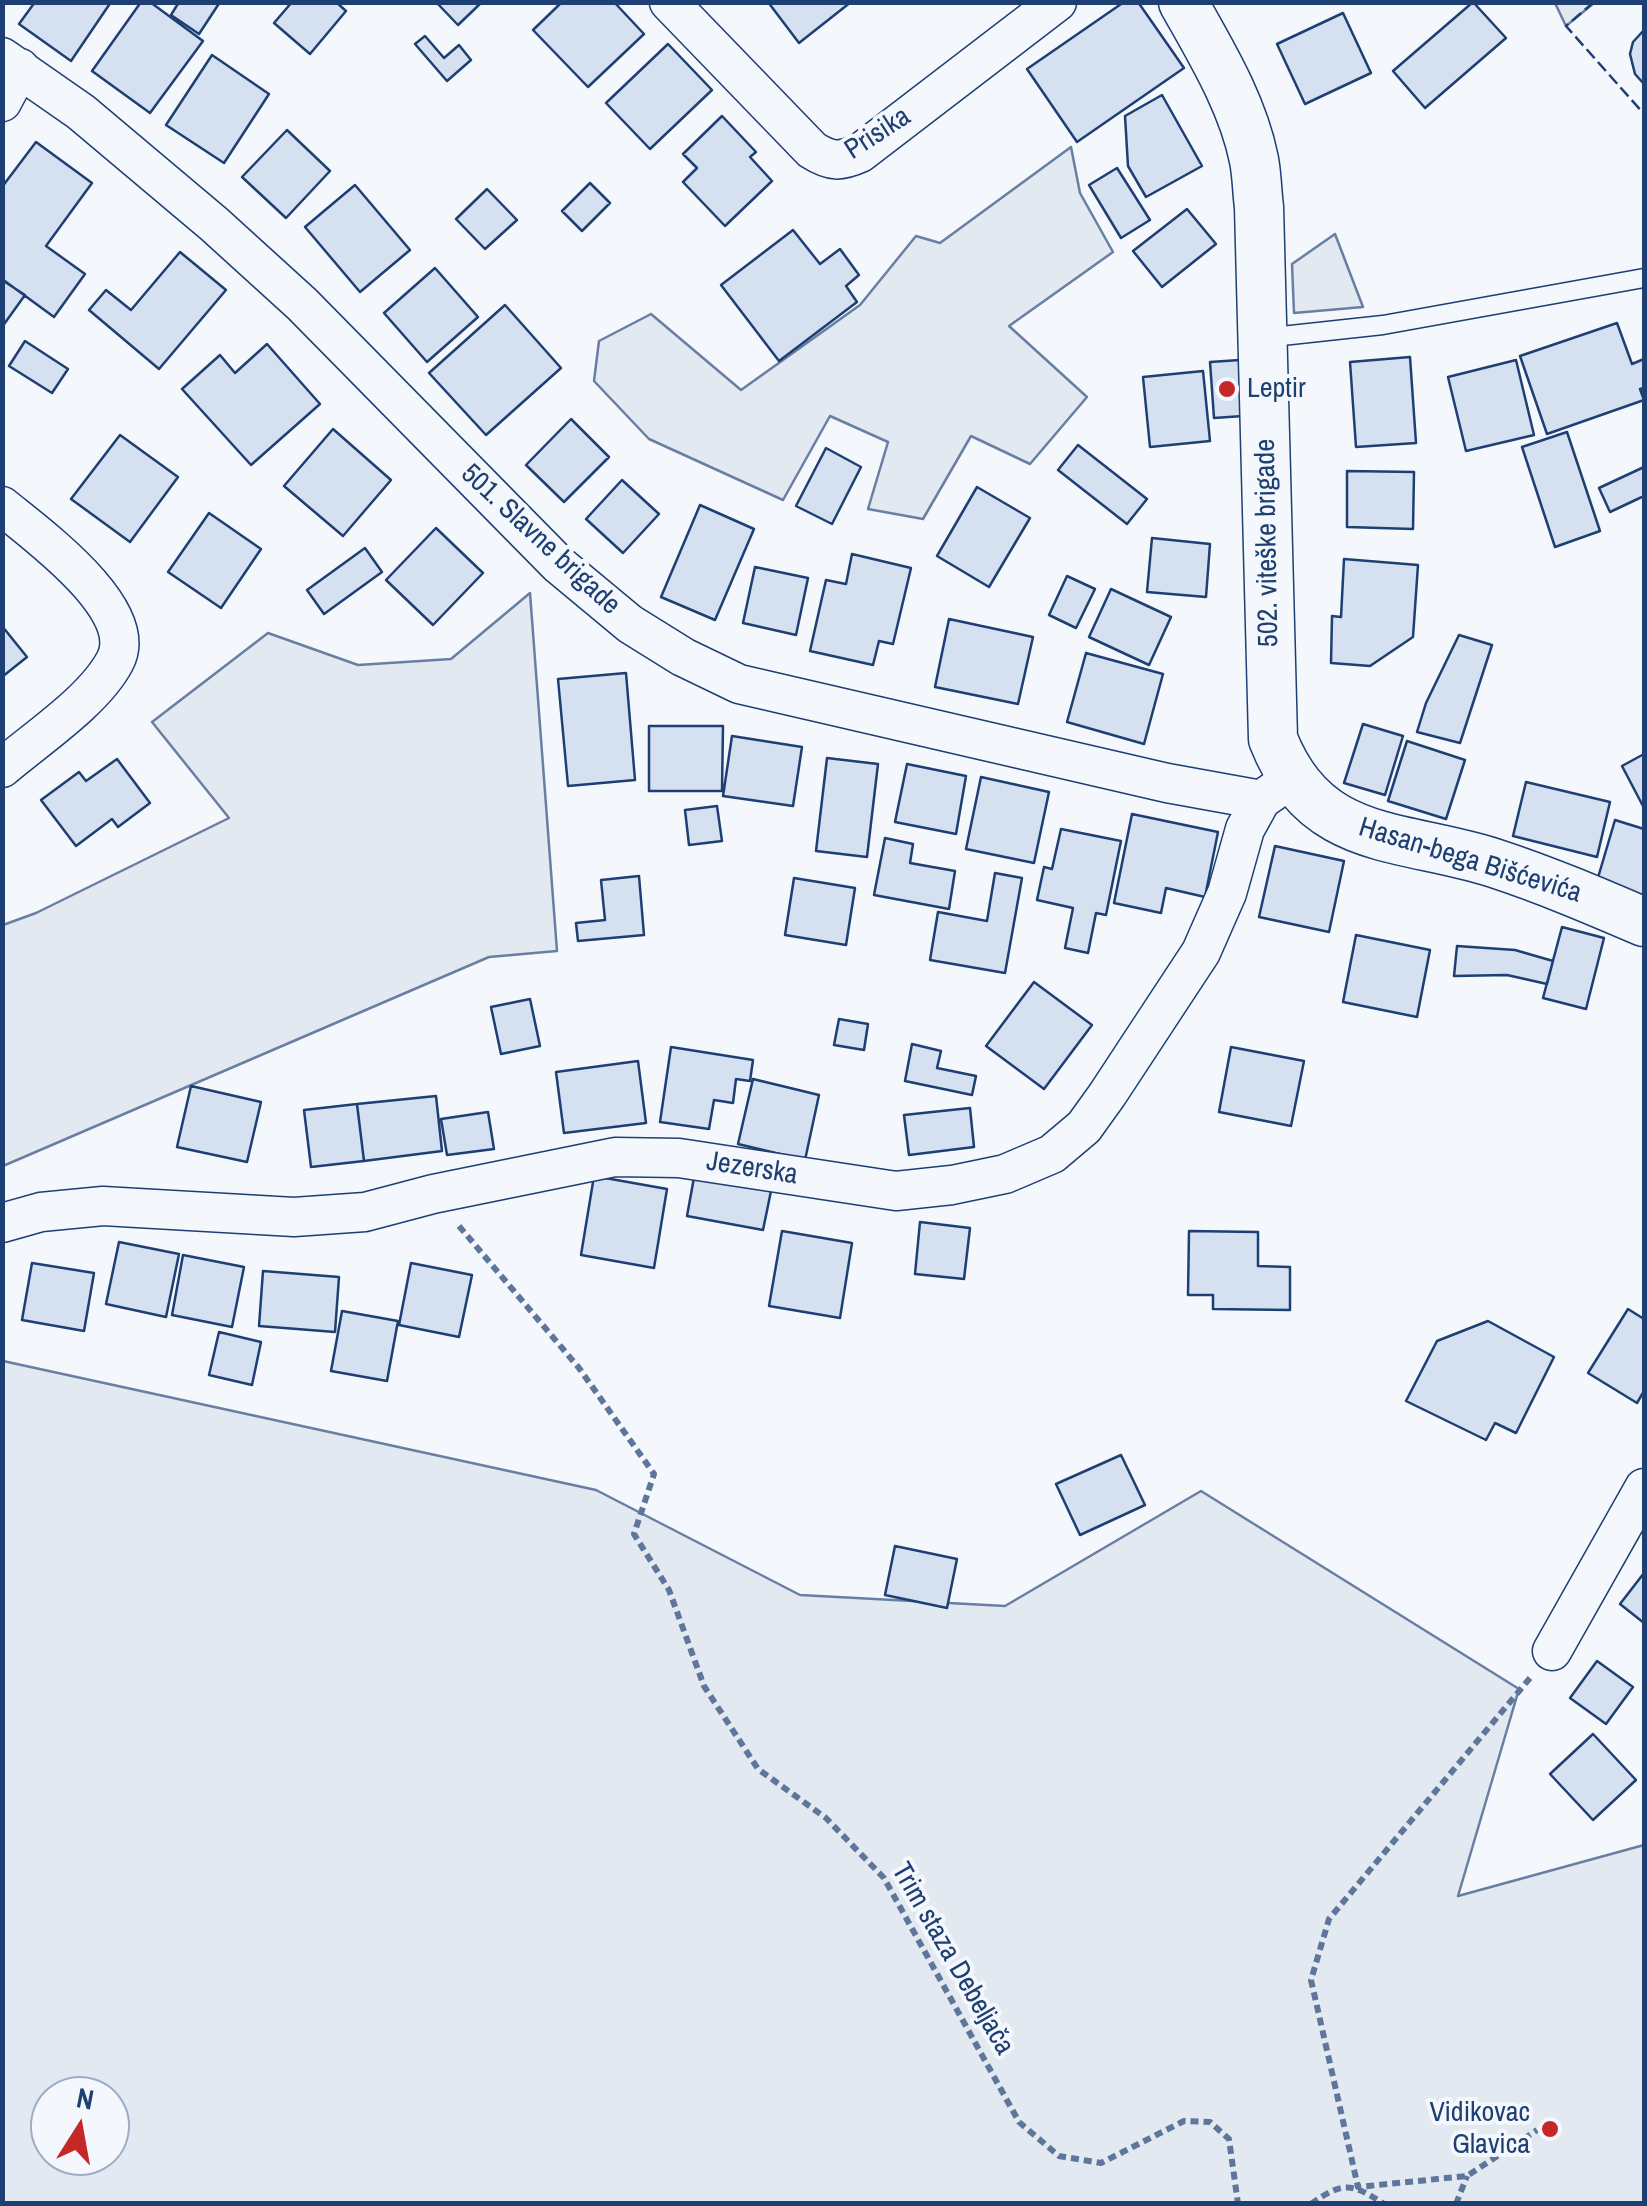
<!DOCTYPE html>
<meta charset="utf-8">
<style>
body{margin:0}
#map{position:relative;width:1647px;height:2206px;overflow:hidden;background:#f4f7fb;font-family:"Archivo Narrow",sans-serif}
canvas{display:block}
.frame{position:absolute;inset:0;border:5px solid #1d3f73;pointer-events:none}
.north{position:absolute;left:30px;top:2076px;width:100px;height:100px;box-sizing:border-box;background:#f4f7fb;border:2px solid #9eadc5;border-radius:50%;rotate:11deg;font-size:28px;font-weight:700;line-height:40px;text-align:center;color:#1d3f73}
.north::after{content:'';display:block;margin:auto;width:35px;height:45px;background:#c62828;clip-path:polygon(50% 0,100% 100%,50% 72%,0 100%)}
</style>
<div id="map">
<canvas width="1647" height="2206"></canvas>
<div class="frame"></div>
<div class="north">N</div>
</div>
<script>
const context = document.querySelector('canvas').getContext('2d');
context.lineJoin = 'round';
function fill(path, color) { context.fillStyle = color; context.fill(path, 'evenodd'); }
function trace(path, color, width, dash) { context.strokeStyle = color; context.lineWidth = width; context.lineCap = dash ? 'butt' : 'round'; context.setLineDash(dash || []); context.stroke(path); }
function drawText(font, color, halo, rows, align = 'center') {
  context.font = font + ' "Archivo Narrow",sans-serif'; context.lineWidth = 8; context.setLineDash([]); context.textBaseline = 'middle'; context.strokeStyle = halo; context.fillStyle = color; for (const [text, x, y, turn = 0] of rows) {
    context.save(); context.translate(x, y); context.rotate((+turn || 0) * Math.PI / 180); context.textAlign = isNaN(turn) ? turn : align; if (halo) context.strokeText(text, 0, 0); context.fillText(text, 0, 0); context.restore();
  }
}
const green = new Path2D(`
 M1555,3H1594L1566,26Z
 M1071,147L1080,193L1113,252L1009,326L1087,397L1030,464L971,436L923,519L868,509L888,442L830,416L783,500L649,439L594,381L599,341L651,314L741,390L860,305L916,236L940,243Z
 M1335,234L1363,307L1294,313L1292,264Z
 M530,593L557,951L489,957L3,1166V925L36,913L229,818L152,722L268,633L358,665L451,659Z
 M3,1361L596,1490L800,1595L1005,1606L1201,1491L1519,1689L1458,1896L1644,1845V2203L3,2204ZM50,2096H110V2156H50Z`);
fill(green, '#e3e9f0');
trace(green, '#687fa3', 2.5);
const building = new Path2D(`
 M35,2H111L71,61L19,24Z
 M141,2H150L203,41L150,113L92,71Z
 M179,2H220L199,34L171,15Z
 M292,2H336L346,11L310,54L274,23Z
 M436,2H482L458,25Z
 M562,2H614L644,34L588,87L533,30Z
 M768,2H851L799,43Z
 M1124,2H1138L1184,68L1077,142L1027,69Z
 M1473,2L1506,38L1425,108L1393,71Z
 M1343,13L1371,73L1305,104L1277,44Z
 M1644,30V84L1635,74L1630,54L1633,42Z
 M425,36L444,58L459,45L471,60L447,81L415,44Z
 M668,44L712,90L650,149L606,103Z
 M212,55L269,94L224,163L166,125Z
 M1162,95L1202,166L1146,197L1128,166L1125,116Z
 M722,116L756,152L750,157L772,181L725,226L683,182L697,168L683,154Z
 M287,130L330,171L286,218L242,177Z
 M36,142L92,183L46,246L85,274L54,317L2,279V187Z
 M1117,168L1150,220L1121,238L1089,185Z
 M590,183L610,203L582,231L562,211Z
 M355,185L410,250L360,292L305,227Z
 M487,189L517,220L485,249L456,219Z
 M1187,209L1216,244L1162,287L1133,251Z
 M793,230L820,264L840,249L859,275L846,286L857,302L779,361L721,285Z
 M180,252L226,290L159,369L89,310L106,290L131,310Z
 M435,268L478,317L427,362L384,313Z
 M2,280L25,295L2,327Z
 M505,305L561,368L486,435L429,373Z
 M1617,323L1632,364L1644,359V388L1640,389L1644,400L1547,434L1520,356Z
 M25,341L68,369L52,393L9,366Z
 M267,344L320,404L251,465L182,389L220,355L235,373Z
 M1410,357L1416,443L1356,447L1350,362Z
 M1240,360L1243,416L1214,418L1210,362Z
 M1516,360L1534,435L1466,451L1448,377Z
 M1203,371L1210,441L1150,447L1143,377Z
 M571,419L609,457L564,502L526,465Z
 M333,429L391,480L343,536L284,486Z
 M1567,432L1600,531L1555,547L1522,447Z
 M120,435L178,477L130,542L71,499Z
 M1078,445L1147,499L1127,524L1058,470Z
 M826,448L861,467L832,524L796,506Z
 M1644,467V496L1610,512L1599,488Z
 M1347,471L1414,472L1413,529L1347,527Z
 M622,480L659,514L623,553L586,519Z
 M977,487L1030,518L989,587L937,556Z
 M700,505L754,529L715,620L661,597Z
 M209,513L261,549L221,608L168,572Z
 M436,528L483,573L433,625L386,580Z
 M1152,538L1210,544L1206,597L1147,592Z
 M365,548L382,572L324,614L307,590Z
 M852,554L911,568L893,644L879,641L873,665L810,651L826,580L846,584Z
 M1344,559L1418,565L1413,637L1370,666L1331,663L1332,616L1341,617Z
 M755,567L808,578L796,635L743,623Z
 M1067,576L1095,589L1076,628L1049,615Z
 M1111,589L1171,617L1149,665L1089,637Z
 M949,619L1033,637L1018,704L935,687Z
 M2,626L27,657L2,677Z
 M1459,635L1492,645L1460,743L1417,732L1426,703Z
 M1086,653L1163,674L1144,744L1067,722Z
 M626,673L635,780L568,786L558,679Z
 M1363,724L1403,736L1385,795L1344,783Z
 M649,726H723L722,791H649Z
 M732,736L802,747L793,806L723,796Z
 M1407,741L1465,760L1446,819L1388,801Z
 M1644,754V808L1622,766Z
 M827,758L878,764L867,857L816,851Z
 M117,759L150,803L118,827L112,819L76,846L41,800L79,772L86,781Z
 M907,764L966,776L956,834L895,822Z
 M981,777L1049,792L1034,863L966,849Z
 M1526,782L1610,802L1597,857L1513,836Z
 M717,806L722,841L689,845L685,810Z
 M1132,814L1218,832L1205,897L1166,888L1161,913L1114,903Z
 M1615,820L1644,829V896L1597,881Z
 M1061,829L1121,841L1106,915L1096,913L1088,953L1065,948L1073,908L1037,900L1044,867L1052,869Z
 M885,838L913,844L910,863L955,871L949,909L874,895Z
 M1275,846L1344,861L1329,932L1259,917Z
 M995,873L1022,878L1005,973L930,960L938,912L987,921Z
 M639,876L644,935L578,941L576,923L605,920L601,880Z
 M794,878L855,888L846,945L785,935Z
 M1562,927L1604,938L1586,1009L1543,998Z
 M1356,935L1430,950L1417,1017L1343,1002Z
 M1457,946L1515,950L1553,961L1547,984L1507,975L1454,976Z
 M1034,982L1092,1025L1044,1089L986,1046Z
 M530,999L540,1046L501,1054L491,1007Z
 M839,1019L868,1024L864,1050L834,1045Z
 M912,1044L941,1051L937,1068L976,1076L972,1095L905,1081Z
 M671,1047L753,1060L750,1081L736,1079L733,1103L714,1100L709,1129L660,1122Z
 M1231,1047L1304,1061L1291,1126L1219,1112Z
 M638,1061L646,1123L564,1133L556,1072Z
 M753,1079L819,1095L805,1160L738,1144Z
 M191,1086L261,1102L247,1162L177,1147Z
 M436,1096L442,1151L364,1161L357,1104Z
 M357,1104L364,1161L311,1167L304,1110Z
 M970,1108L974,1147L909,1155L904,1115Z
 M488,1112L494,1149L447,1155L441,1119Z
 M695,1172L772,1186L763,1230L687,1216Z
 M594,1176L667,1189L654,1268L581,1255Z
 M920,1222L970,1228L964,1279L915,1274Z
 M782,1231L852,1243L840,1318L769,1306Z
 M1189,1231L1258,1232V1266L1290,1267V1310L1213,1309V1295H1188Z
 M119,1242L179,1254L166,1317L106,1304Z
 M183,1255L244,1267L232,1327L172,1315Z
 M32,1263L94,1273L84,1331L22,1320Z
 M411,1263L472,1275L459,1337L399,1325Z
 M263,1271L339,1277L335,1332L259,1326Z
 M1628,1309L1644,1319V1391L1637,1403L1588,1373Z
 M342,1311L398,1321L387,1381L331,1371Z
 M1488,1321L1554,1357L1516,1433L1495,1423L1486,1440L1406,1401L1437,1341Z
 M219,1332L261,1342L252,1385L209,1375Z
 M1121,1455L1145,1505L1080,1535L1056,1484Z
 M895,1546L957,1559L947,1608L885,1595Z
 M1644,1573V1623L1620,1604Z
 M1597,1661L1633,1687L1606,1724L1570,1698Z
 M1593,1734L1636,1780L1593,1820L1550,1774Z`);
fill(building, '#d5e0f0');
trace(building, '#1d3f73', 2.5);
const service = new Path2D(`
 M1263,338L1383,325L1644,278`);
const minor = new Path2D(`
 M669,2L812,150C831,162 840,162 860,153L1057,2
 M2,57L81,112L214,224L302,304L559,565L630,624L683,657L739,684L1167,783L1261,800
 M2,102L20,68
 M2,506C36,534 142,610 115,661C94,701 37,738 2,768
 M2,1223L41,1212L103,1206L294,1217L365,1212L433,1194L615,1157L679,1158L896,1191L952,1185L1005,1174L1052,1154L1084,1127L1107,1095L1201,952L1227,893L1245,829L1261,800L1291,779
 M1552,1651L1644,1488`);
const tertiary = new Path2D(`
 M1183,2C1211,52 1243,104 1254,160C1257,175 1257,192 1259,207L1273,739C1315,847 1400,833 1494,863C1546,880 1595,901 1644,922`);
trace(service, '#1d3f73', 21);
trace(minor, '#1d3f73', 41);
trace(tertiary, '#1d3f73', 51);
trace(new Path2D(`
 M459,1226L579,1368L654,1474L634,1534L669,1590L704,1686L758,1769L826,1818L884,1878L1019,2122L1059,2156L1101,2163L1184,2121L1210,2122L1229,2139L1238,2204
 M1530,1678L1329,1919L1311,1980L1358,2187L1467,2176L1537,2130
 M1311,2204C1343,2181 1352,2183 1384,2204
 M1456,2204L1467,2176`), '#5e769c', 6, [8, 5]);
trace(service, '#f4f7fb', 18);
trace(minor, '#f4f7fb', 38);
trace(tertiary, '#f4f7fb', 48);
trace(new Path2D(`
 M1594,2L1566,26L1644,114`), '#1d3f73', 2.5, [12, 5]);
for (const [x, y, r, color] of [
 [1227,389,10,"#c62828"],
 [1550,2129,10,"#c62828"]
]) { const dot = new Path2D(); dot.arc(x, y, r, 0, 2 * Math.PI); context.fillStyle = color; context.fill(dot); trace(dot, '#f4f7fb', 4); }
drawText('28px', '#1d3f73', '#f4f7fb', [
 ["Prisika",878,134,-33],
 ["501. Slavne brigade",540,540,43],
 ["502. viteške brigade",1268,543,-91],
 ["Hasan-bega Bišćevića",1470,861,17],
 ["Jezerska",752,1169,9],
 ["Trim staza Debeljača",952,1959,60]
]);
drawText('28px', '#1d3f73', '#f4f7fb', [
 ["Leptir",1247,389],
 ["Vidikovac",1530,2113,"right"],
 ["Glavica",1530,2145,"right"]
], 'left');
</script>
